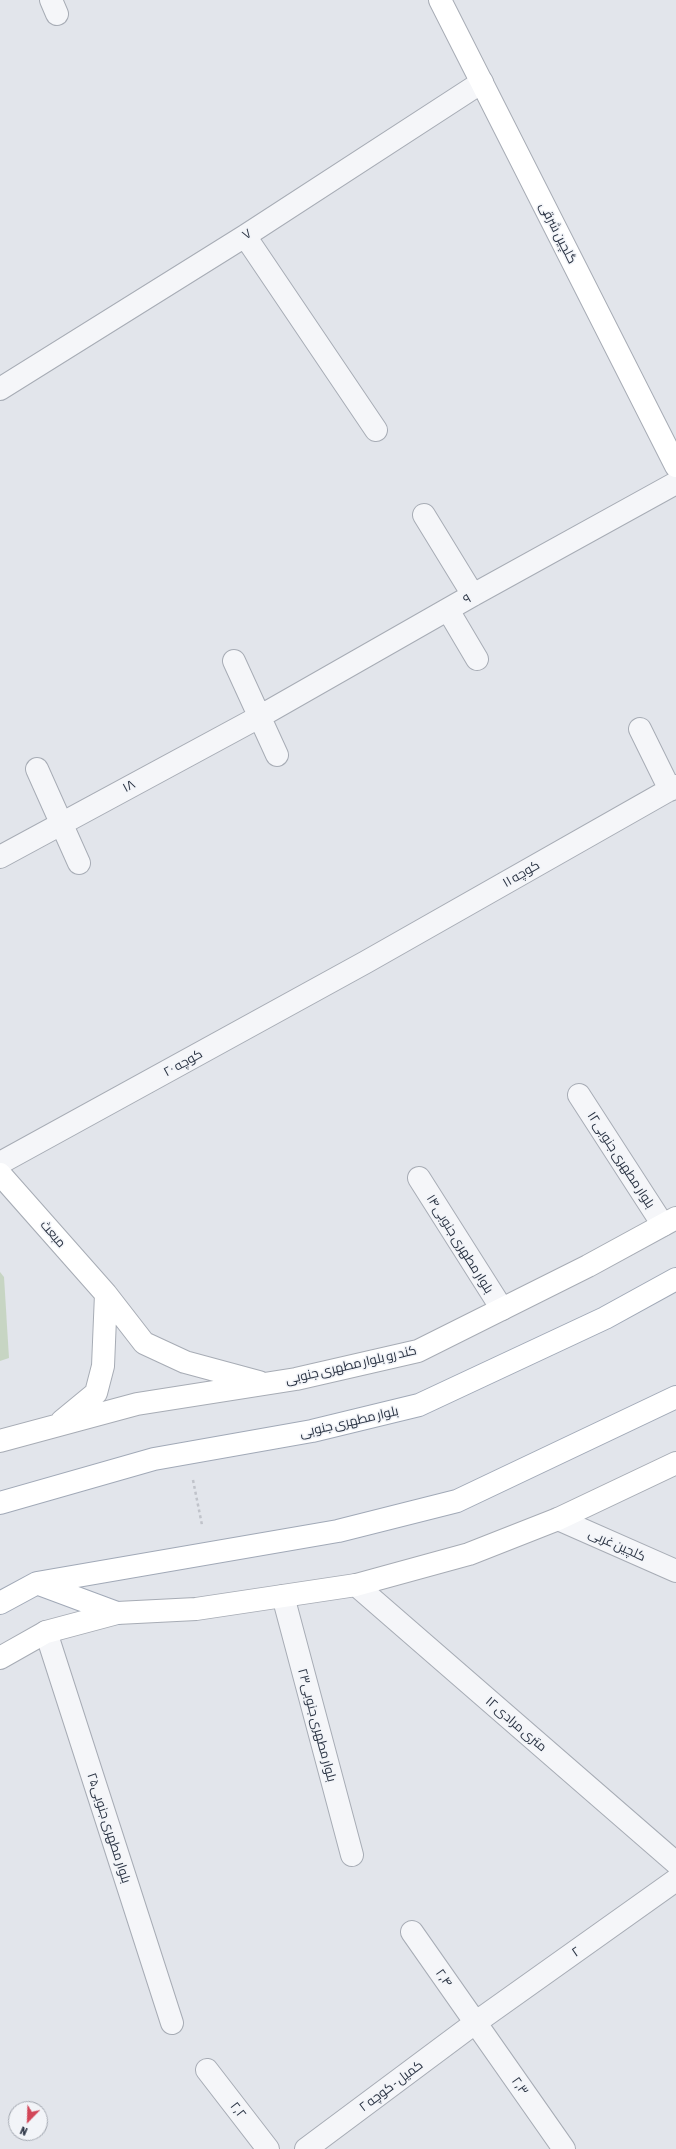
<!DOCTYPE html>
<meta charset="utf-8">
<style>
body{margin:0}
#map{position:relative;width:676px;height:2149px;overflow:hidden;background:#e2e5eb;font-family:"Asap Condensed",sans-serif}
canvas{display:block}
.north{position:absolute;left:8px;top:2101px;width:40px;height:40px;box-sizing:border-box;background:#f2f4f8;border:1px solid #a2a7b0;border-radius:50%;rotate:203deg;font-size:11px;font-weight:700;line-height:16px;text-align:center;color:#2a3343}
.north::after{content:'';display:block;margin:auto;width:14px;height:18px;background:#d24658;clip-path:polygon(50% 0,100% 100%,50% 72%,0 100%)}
</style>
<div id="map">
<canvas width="676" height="2149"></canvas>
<div class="north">N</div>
</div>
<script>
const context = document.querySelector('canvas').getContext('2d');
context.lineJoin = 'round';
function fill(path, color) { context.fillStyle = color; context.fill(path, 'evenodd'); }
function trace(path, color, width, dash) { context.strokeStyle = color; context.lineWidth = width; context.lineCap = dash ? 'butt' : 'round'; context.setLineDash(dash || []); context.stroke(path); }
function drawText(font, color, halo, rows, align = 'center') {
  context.font = font + ' "Asap Condensed",Cairo,sans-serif'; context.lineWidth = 3; context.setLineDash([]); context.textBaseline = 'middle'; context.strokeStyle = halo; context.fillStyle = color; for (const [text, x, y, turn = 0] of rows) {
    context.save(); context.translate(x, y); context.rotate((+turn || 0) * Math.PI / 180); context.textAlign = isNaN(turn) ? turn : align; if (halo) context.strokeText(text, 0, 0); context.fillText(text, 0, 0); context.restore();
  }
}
fill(new Path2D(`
 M0,1272L4,1277L9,1358L0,1361Z`), '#c7d5c3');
const street = new Path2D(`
 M51,0L57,14
 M245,236L376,430
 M0,389L245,236L482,82
 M424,515L473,595
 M448,610L477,659
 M234,661L277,755
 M640,729L670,790
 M37,769L79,863
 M0,857L259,717L473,595L676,483
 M579,1095L663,1225
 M0,1163L366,962L676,786
 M419,1178L502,1309
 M558,1519L676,1571
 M356,1585L676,1863
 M283,1596L352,1855
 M46,1632L172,2023
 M412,1932L564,2149
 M207,2070L268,2149
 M306,2149L475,2023L676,1880`);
const secondary = new Path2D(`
 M440,0L676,466
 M0,1174L106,1294
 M62,1421L96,1393L103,1366L106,1294L144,1343L185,1362L259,1382
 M0,1441L137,1404L296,1379L418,1351L588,1266L676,1218
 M0,1658L46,1632L117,1613L196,1609L356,1585L469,1554L558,1519L676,1463`);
const primary = new Path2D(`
 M0,1503L154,1459L312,1431L419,1405L605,1318L676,1279
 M39,1584L117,1613
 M0,1603L37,1583L338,1531L457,1501L676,1397`);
trace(street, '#a7acb5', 24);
trace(secondary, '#a7acb5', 24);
trace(primary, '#a1a9b7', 24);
trace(new Path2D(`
 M193,1480L202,1525`), '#c0c3ca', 2.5, [3, 3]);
trace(street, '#f5f6f9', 22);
trace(secondary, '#fff', 22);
trace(primary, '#fff', 22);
drawText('13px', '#2a3343', '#f2f4f8', [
 ["گلچین شرقی",558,233,63],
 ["۷",247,234,-33],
 ["۹",467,599,-30],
 ["۱۸",129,786,-28],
 ["کوچه ۱۱",521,874,-30],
 ["کوچه ۲۰",183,1063,-29],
 ["بلوار مطهری جنوبی۱۲",621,1160,57],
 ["مبعث",53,1234,49],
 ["بلوار مطهری جنوبی۱۴",460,1244,58],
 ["کند رو بلوار مطهری جنوبی",351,1365,-13],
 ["بلوار مطهری جنوبی",349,1422,-13],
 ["کلچین غربی",617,1545,24],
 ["۱۲ متری مرادی",516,1724,41],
 ["بلوار مطهری جنوبی۲۳",317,1725,75],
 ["بلوار مطهری جنوبی۲۵",109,1828,72],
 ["۲",576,1952,-35],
 ["۲٫۴",444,1978,55],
 ["کمیل - کوچه ۲",391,2086,-37],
 ["۲٫۳",520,2086,55],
 ["۲٫۲",238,2110,52]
]);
</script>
